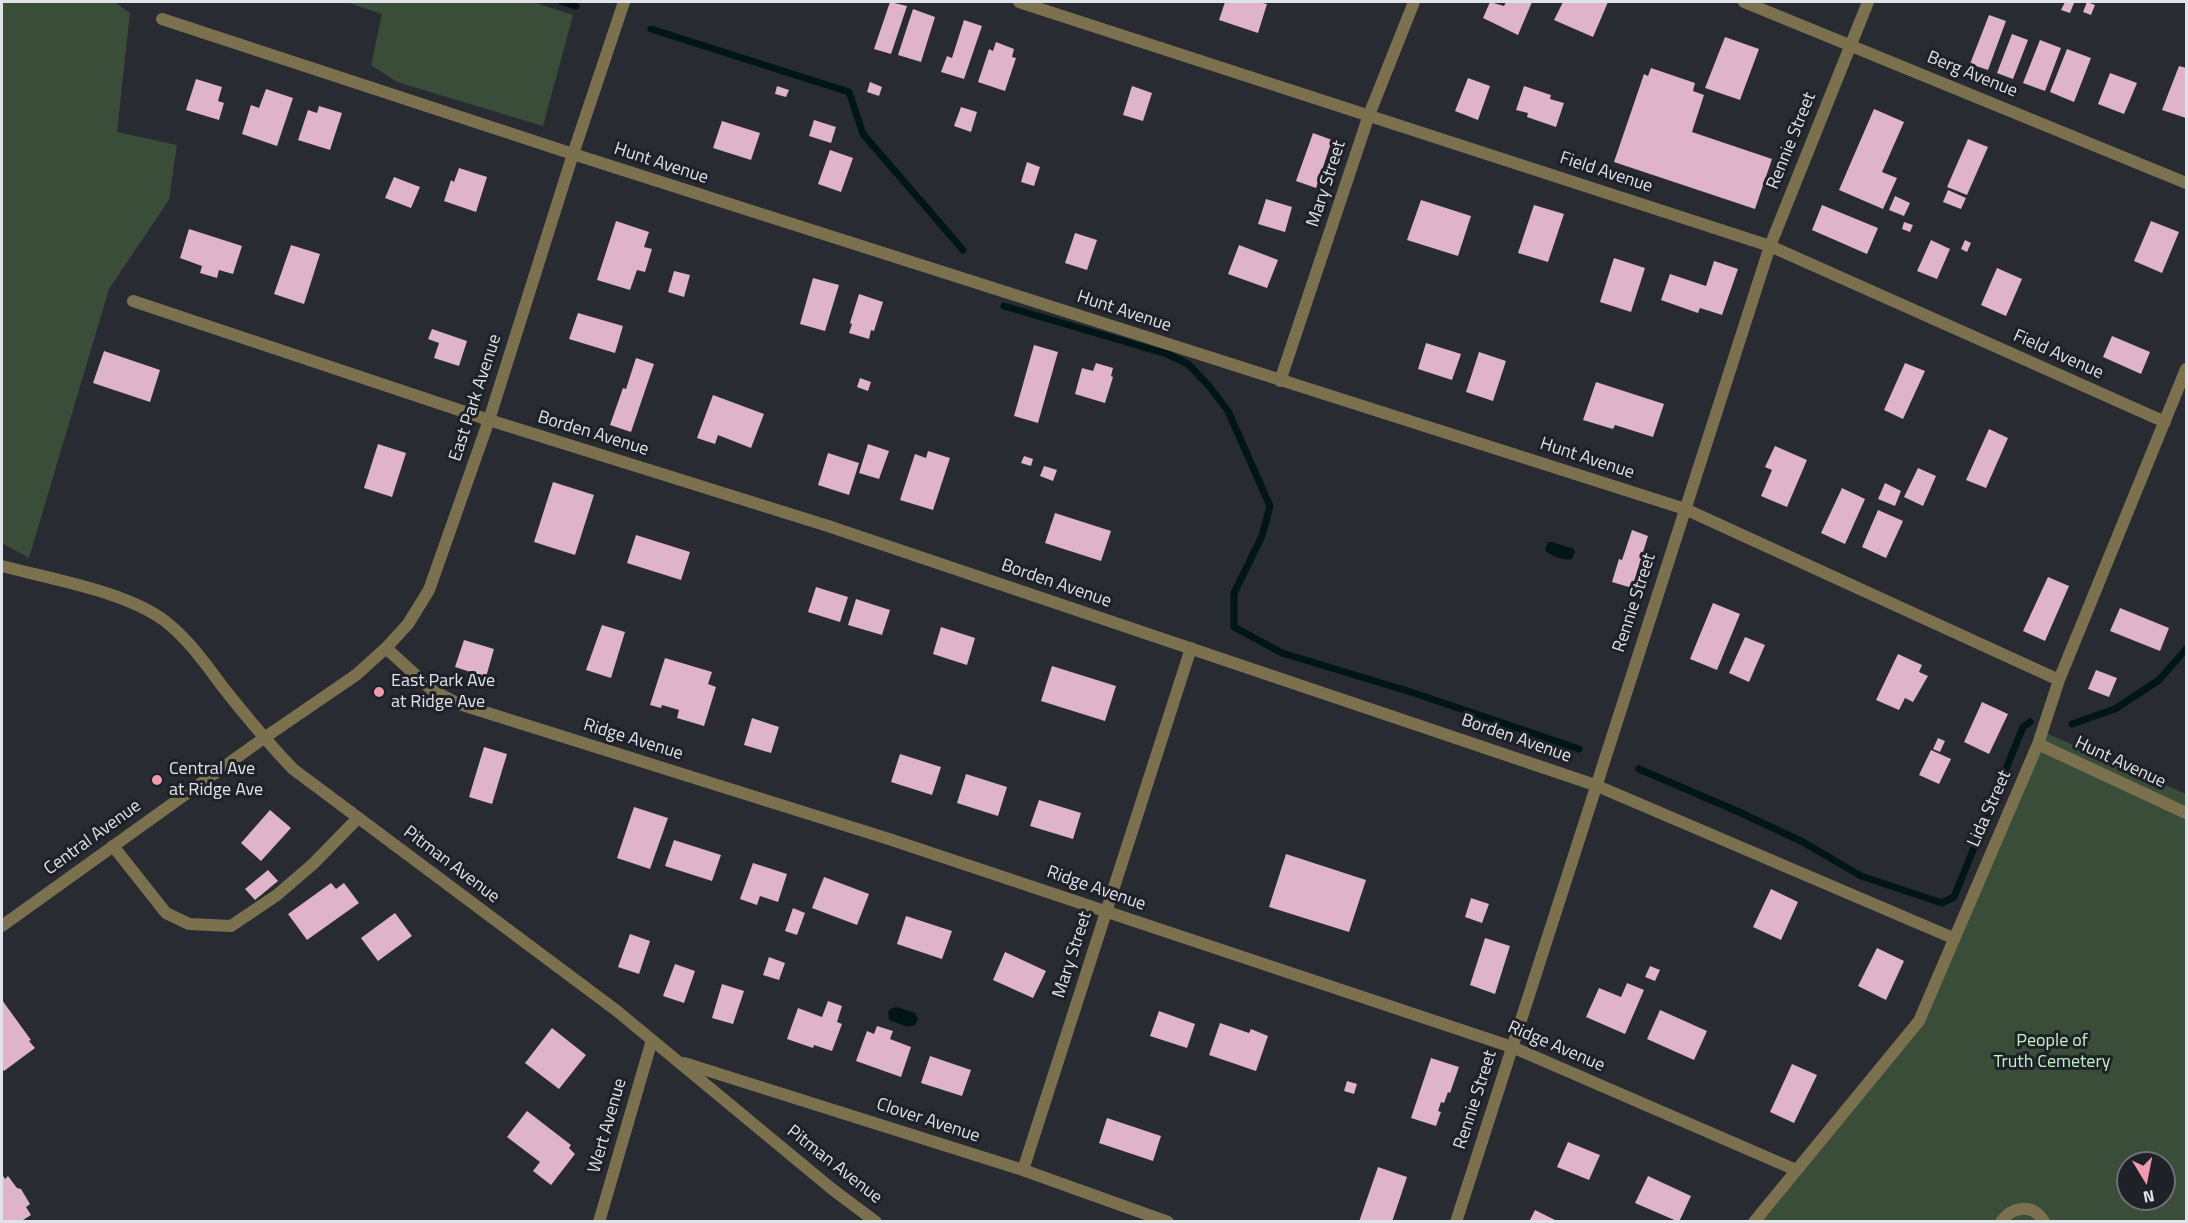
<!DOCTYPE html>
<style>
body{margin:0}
#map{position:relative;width:2188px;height:1223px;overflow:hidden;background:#282b32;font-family:"Titillium Web",sans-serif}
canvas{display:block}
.frame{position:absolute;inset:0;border:3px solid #e0e3e7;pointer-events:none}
.north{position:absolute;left:2116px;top:1151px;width:60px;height:60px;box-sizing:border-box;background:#1e2128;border:2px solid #6c6f74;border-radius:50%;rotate:170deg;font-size:16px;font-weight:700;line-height:24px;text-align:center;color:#e0e3e7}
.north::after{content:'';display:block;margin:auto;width:21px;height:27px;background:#f29aaf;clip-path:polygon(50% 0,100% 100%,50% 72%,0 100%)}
</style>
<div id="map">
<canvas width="2188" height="1223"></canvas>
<div class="frame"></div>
<div class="north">N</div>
</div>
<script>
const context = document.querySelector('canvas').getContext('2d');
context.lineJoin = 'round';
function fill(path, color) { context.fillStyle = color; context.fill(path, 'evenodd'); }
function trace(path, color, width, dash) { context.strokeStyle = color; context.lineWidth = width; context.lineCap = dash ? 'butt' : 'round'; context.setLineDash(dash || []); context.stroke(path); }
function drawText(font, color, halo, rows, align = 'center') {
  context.font = font + ' "Titillium Web",sans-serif'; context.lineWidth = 6; context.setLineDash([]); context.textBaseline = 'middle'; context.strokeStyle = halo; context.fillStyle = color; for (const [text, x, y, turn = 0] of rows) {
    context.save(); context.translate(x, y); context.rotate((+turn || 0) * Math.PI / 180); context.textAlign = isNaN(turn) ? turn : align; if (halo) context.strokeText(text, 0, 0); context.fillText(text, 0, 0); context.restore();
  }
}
fill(new Path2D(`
 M2,2H115L130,13L117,132L177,145L169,200L109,289L29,558L2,543Z
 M346,2H533L573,15L543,126L397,82L371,65L382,14Z
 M2041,731L2186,794V1221L1757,1222L1912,1038ZM2128,1163H2164V1199H2128Z`), '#394d38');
fill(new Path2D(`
 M1548,542H1552L1574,549L1575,552L1572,559C1565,561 1550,556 1545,550Z
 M897,1007L915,1013L918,1019L915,1025L908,1027L889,1020L888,1012L890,1009Z`), '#001516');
trace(new Path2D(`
 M562,2L576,6
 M651,29L849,92L863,134L963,250
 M1004,306L1167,354L1188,364L1209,386L1228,411L1270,506L1262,536L1234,593V627L1282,653L1411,692L1579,749
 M2072,724L2115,709L2159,680L2186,649
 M1639,769L1739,812L1803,842L1861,876L1942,903L1954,897L2023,727L2030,722`), '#001516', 7);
fill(new Path2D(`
 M890,2L907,6L891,54L874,49Z
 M1225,2H1258L1267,4L1258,33L1219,20Z
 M1490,2L1504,6L1506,2H1532L1518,35L1483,18Z
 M1563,2H1608L1593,37L1554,20Z
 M2065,2L2074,3L2070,13L2061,10Z
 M2087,2L2095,5L2091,15L2083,12Z
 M913,9L935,17L921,62L898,55Z
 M1989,15L2006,21L1988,70L1970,64Z
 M964,20L982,26L964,79L941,72L947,56L952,58Z
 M2012,34L2028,40L2013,79L1997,73Z
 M1725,37L1759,49L1740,100L1705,88Z
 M2040,40L2061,48L2045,91L2023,83Z
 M996,42L1014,49L1012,57L1016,58L1005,91L978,82L989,49L993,51Z
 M2067,49L2091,58L2074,102L2050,92Z
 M2179,66L2186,68V118L2162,110Z
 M1651,68L1695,83L1693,91L1704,95L1692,132L1772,159L1755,209L1614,162L1644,74L1648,76Z
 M2110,73L2137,83L2124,114L2098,104Z
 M1468,78L1490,86L1478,120L1455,111Z
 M196,79L222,87L218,101L224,103L219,120L186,110Z
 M870,82L882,87L879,96L867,92Z
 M777,86L789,90L786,97L775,94Z
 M1132,86L1152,93L1143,121L1123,115Z
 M1524,86L1551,95L1550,99L1564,103L1556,127L1527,117L1528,113L1516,110Z
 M266,89L293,98L277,146L242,134L251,105L259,108Z
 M319,106L342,113L330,150L298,140L308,110L317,113Z
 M961,107L977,112L971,132L954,126Z
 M1874,109L1904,122L1882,172L1897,178L1883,209L1839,190Z
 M814,120L836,127L831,143L809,136Z
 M722,121L760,133L751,160L713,148Z
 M1313,133L1332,140L1316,188L1296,181Z
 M1968,139L1988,147L1967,195L1947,187Z
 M830,150L853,158L841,192L818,184Z
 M1027,162L1040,167L1034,186L1021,182Z
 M459,168L487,177L476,212L444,201L451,180L454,182Z
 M394,177L420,187L411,208L385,198Z
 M1948,190L1966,198L1961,209L1943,202Z
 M1895,196L1910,203L1904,216L1889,210Z
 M1266,199L1292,207L1285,232L1258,224Z
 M1421,200L1471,216L1458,256L1407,240Z
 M1534,205L1564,214L1548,262L1518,253Z
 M1822,205L1878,228L1867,254L1812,230Z
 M616,221L649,232L644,247L652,249L645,272L637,270L630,290L597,280Z
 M2151,221L2179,232L2162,273L2134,261Z
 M1904,222L1913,225L1910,232L1902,229Z
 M189,229L242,246L233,274L219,270L217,278L200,273L202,266L180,258Z
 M1075,233L1097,240L1087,270L1065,263Z
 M1931,240L1950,249L1937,279L1917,271Z
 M1965,240L1971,243L1967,252L1961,249Z
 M291,245L320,254L304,304L274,294Z
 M1239,245L1278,260L1267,288L1228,274Z
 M1614,258L1645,268L1631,312L1600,302Z
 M1714,261L1738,269L1722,315L1700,308L1698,313L1661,300L1670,274L1706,286Z
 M1997,268L2022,279L2006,316L1981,305Z
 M674,271L690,275L684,297L668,292Z
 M813,278L839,285L825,331L800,324Z
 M859,294L883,302L874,331L871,330L869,339L849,333L852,324L850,323Z
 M578,313L623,326L615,353L569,339Z
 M432,329L467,341L459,366L434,358L439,343L428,339Z
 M2112,336L2150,352L2141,374L2103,357Z
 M1426,343L1461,354L1452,380L1418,369Z
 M1034,345L1058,352L1038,423L1014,416Z
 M104,351L160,370L150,402L93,383Z
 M1479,352L1506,361L1493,401L1466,392Z
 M636,358L654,364L631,432L610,425L623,388L626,389Z
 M1096,363L1113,368L1111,376L1113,377L1105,403L1075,394L1082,368L1093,371Z
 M1905,363L1925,371L1903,419L1884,410Z
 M860,378L871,382L868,391L857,387Z
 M1596,382L1664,404L1653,437L1615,425L1613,429L1583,420Z
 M713,395L764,414L751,448L718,435L715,444L697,438Z
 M1989,429L2008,438L1986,488L1966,480Z
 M378,444L406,453L392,497L364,488Z
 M868,444L889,451L879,479L859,473Z
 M1775,446L1807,460L1787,507L1761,496L1772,470L1765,467Z
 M928,451L950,458L933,510L900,500L915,454L926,458Z
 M828,453L859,463L849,495L818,485Z
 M1024,456L1033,459L1031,466L1021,463Z
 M1044,466L1057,470L1053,481L1040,476Z
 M1918,468L1936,476L1923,506L1904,497Z
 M553,482L594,495L575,555L534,542Z
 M1885,483L1901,491L1895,506L1878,499Z
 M1842,488L1865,499L1845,544L1821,533Z
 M1878,510L1903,521L1886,558L1862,547Z
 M1055,513L1111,531L1101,561L1045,543Z
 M1632,530L1648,536L1632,588L1612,582L1619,559L1622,560Z
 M636,535L690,552L681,580L627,563Z
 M2048,577L2069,586L2045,641L2023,631Z
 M816,587L848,597L840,622L808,612Z
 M856,599L890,610L882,635L848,625Z
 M1713,603L1740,614L1717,670L1690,659Z
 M2120,608L2169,628L2160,651L2110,631Z
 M602,625L625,632L611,678L586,670Z
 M941,627L975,638L967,665L933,654Z
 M1745,637L1765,645L1749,682L1729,673Z
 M464,640L494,649L486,677L455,667Z
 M1898,654L1922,665L1919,672L1928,676L1913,702L1905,698L1899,710L1876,700Z
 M665,658L712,672L708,684L716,687L704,726L677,718L679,710L662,705L661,708L650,705Z
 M1052,666L1116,686L1105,721L1041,701Z
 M2096,670L2117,678L2109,697L2088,689Z
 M1982,702L2008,714L1989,754L1964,742Z
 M752,718L779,727L771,753L744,745Z
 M1938,738L1945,741L1940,752L1933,749Z
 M484,747L507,754L492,804L469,797Z
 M1931,750L1951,759L1939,784L1919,775Z
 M900,754L941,767L932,795L891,782Z
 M966,774L1007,787L998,816L957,803Z
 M1039,800L1081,813L1073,839L1030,826Z
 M634,807L668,818L650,869L617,858Z
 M270,810L291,828L261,861L241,843Z
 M674,840L721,855L712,881L665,866Z
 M1286,854L1366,880L1349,932L1269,907Z
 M753,863L787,874L778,902L760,896L757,905L740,899Z
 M268,870L278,881L255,900L245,889Z
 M824,877L869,894L857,925L812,908Z
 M331,883L336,889L344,883L359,903L307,940L288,914Z
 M1771,889L1798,902L1781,940L1753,927Z
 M1471,898L1489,904L1482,923L1465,917Z
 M793,908L805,913L797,935L785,931Z
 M395,913L412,936L378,961L361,938Z
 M906,916L952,931L942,959L897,944Z
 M630,934L650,941L639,974L618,967Z
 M1485,938L1510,946L1495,994L1470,985Z
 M1877,948L1904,961L1886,1000L1858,986Z
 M1005,952L1046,971L1033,998L993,980Z
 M769,957L785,963L779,980L763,975Z
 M675,964L695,971L684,1003L663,996Z
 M1650,966L1660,970L1655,981L1645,977Z
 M1627,983L1644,990L1625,1034L1586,1017L1599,988L1621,997Z
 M722,984L744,991L733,1024L712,1018Z
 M2,1000L31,1040L29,1041L35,1048L4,1071L2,1068Z
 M828,1001L842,1006L837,1022L842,1024L832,1051L814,1045L813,1048L787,1039L798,1008L822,1017Z
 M1660,1010L1707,1031L1694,1060L1647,1039Z
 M1159,1011L1195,1024L1187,1048L1150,1036Z
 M1220,1023L1249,1033L1251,1029L1268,1036L1256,1071L1209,1055Z
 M877,1026L893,1031L890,1039L911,1047L901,1077L856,1061L867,1031L874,1034Z
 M552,1028L586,1055L559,1089L525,1063Z
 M930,1056L971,1070L962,1096L921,1083Z
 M1431,1058L1459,1067L1450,1093L1448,1092L1444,1103L1441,1102L1438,1111L1441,1112L1436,1126L1411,1118Z
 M1792,1064L1817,1075L1794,1123L1770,1112Z
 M1347,1081L1357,1084L1354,1094L1344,1091Z
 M527,1111L571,1145L569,1148L575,1154L551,1185L533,1171L540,1162L507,1137Z
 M1107,1118L1161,1136L1153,1161L1099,1143Z
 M1568,1142L1600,1155L1589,1180L1557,1167Z
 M1378,1167L1407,1177L1392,1222H1359Z
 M2,1174L5,1179L8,1176L17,1188L21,1189L30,1204L26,1207L31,1215L20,1222H2Z
 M1648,1176L1691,1196L1679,1222L1635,1203Z
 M1535,1210L1559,1222H1529Z`), '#dfb3c8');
trace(new Path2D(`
 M113,846L166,913L189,924L231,926L277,895L313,864L358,818
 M2001,1222C2012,1206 2034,1203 2044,1222`), '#7c714e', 12);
trace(new Path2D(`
 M1019,2L1770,246L2165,422
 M1744,2L2186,183
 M162,19L573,154L1685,509L2059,680
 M133,301L489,420L828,526L1595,785L1953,938
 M1280,381L1369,115L1414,2
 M2,566C50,579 125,591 165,621C188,639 205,663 222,686C245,715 268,743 293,769L617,1011L832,1189L876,1222
 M386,648L432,690L459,704L889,839L1512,1047L1796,1170
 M2038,744L2186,813
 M684,1063L1023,1170L1168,1222
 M1023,1170L1191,648
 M599,1222L652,1040
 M1456,1222L1770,246L1868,2
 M1754,1222L1919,1021L2038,744L2059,680L2186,369`), '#7c714e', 12);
trace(new Path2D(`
 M2,926L264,738L356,675L386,648L408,624L429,590L489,420L573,154L624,2`), '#7c714e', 12);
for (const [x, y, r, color] of [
 [379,692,6,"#f29aaf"],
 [157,780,6,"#f29aaf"]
]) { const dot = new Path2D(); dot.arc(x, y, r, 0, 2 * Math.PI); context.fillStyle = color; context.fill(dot); trace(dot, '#1e2128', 2); }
drawText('18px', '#e0e3e7', '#1e2128', [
 ["Berg Avenue",1972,75,22],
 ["Rennie Street",1792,141,-68],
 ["Hunt Avenue",661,164,18],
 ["Field Avenue",1606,173,18],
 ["Mary Street",1327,184,-72],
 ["Hunt Avenue",1124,312,18],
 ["Field Avenue",2058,355,24],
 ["East Park Avenue",476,398,-72],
 ["Borden Avenue",593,434,17],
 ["Hunt Avenue",1587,459,18],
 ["Borden Avenue",1056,584,19],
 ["Rennie Street",1635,603,-72],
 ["Borden Avenue",1516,739,19],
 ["Ridge Avenue",633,740,17],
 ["Hunt Avenue",2120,763,25],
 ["Lida Street",1990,809,-66],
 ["Central Avenue",93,838,-36],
 ["Pitman Avenue",451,865,37],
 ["Ridge Avenue",1096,889,19],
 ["Mary Street",1073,955,-72],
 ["Ridge Avenue",1556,1047,23],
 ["Rennie Street",1476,1100,-72],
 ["Clover Avenue",928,1121,18],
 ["Wert Avenue",608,1126,-74],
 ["Pitman Avenue",834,1165,38]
]);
drawText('18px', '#e0e3e7', '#1e2128', [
 ["East Park Ave",391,682],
 ["at Ridge Ave",391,703],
 ["Central Ave",169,770],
 ["at Ridge Ave",169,791]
], 'left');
drawText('18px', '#c1f5bf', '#1e2128', [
 ["People of",2052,1042],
 ["Truth Cemetery",2052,1063]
]);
</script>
